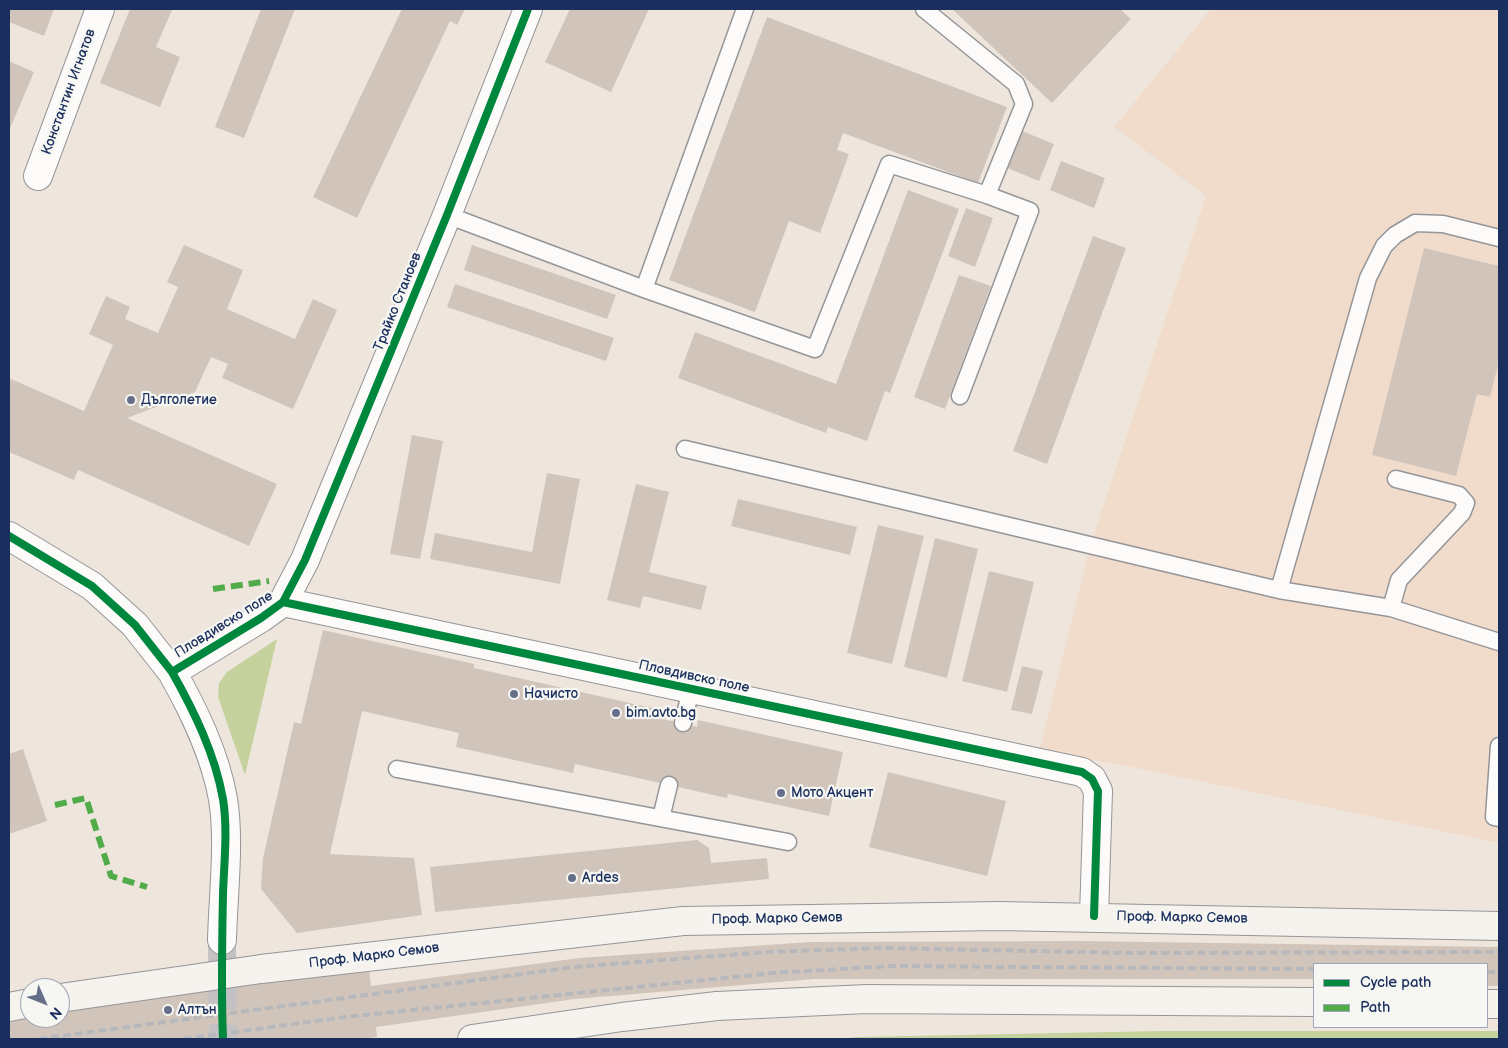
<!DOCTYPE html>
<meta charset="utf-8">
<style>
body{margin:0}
#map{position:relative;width:1508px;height:1048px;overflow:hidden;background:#eee6dd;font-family:"Balsamiq Sans",sans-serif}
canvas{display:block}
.frame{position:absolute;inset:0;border:10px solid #1b2f5e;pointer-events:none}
.legend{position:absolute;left:1313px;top:963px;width:175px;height:65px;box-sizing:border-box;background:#f6f6f2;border:1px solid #9ea6b7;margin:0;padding:6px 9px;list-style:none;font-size:15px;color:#1b2f5e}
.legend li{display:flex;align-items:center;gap:10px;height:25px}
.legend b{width:25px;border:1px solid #9ea6b7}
.north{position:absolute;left:20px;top:978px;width:50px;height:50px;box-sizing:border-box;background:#f6f6f2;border:1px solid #9ea6b7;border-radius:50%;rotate:134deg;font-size:14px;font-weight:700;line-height:20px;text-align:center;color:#1b2f5e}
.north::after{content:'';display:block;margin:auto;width:18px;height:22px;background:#656f8a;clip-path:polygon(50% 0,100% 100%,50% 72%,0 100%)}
</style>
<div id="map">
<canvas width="1508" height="1048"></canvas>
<div class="frame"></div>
<ul class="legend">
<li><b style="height:6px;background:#00873e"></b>Cycle path</li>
<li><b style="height:6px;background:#52ab49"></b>Path</li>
</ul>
<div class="north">N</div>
</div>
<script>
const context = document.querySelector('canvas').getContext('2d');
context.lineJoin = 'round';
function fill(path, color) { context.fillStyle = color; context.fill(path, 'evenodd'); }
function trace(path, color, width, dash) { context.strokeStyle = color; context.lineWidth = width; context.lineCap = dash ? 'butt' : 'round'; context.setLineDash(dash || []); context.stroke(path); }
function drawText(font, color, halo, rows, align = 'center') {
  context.font = font + ' "Balsamiq Sans",sans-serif'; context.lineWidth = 4.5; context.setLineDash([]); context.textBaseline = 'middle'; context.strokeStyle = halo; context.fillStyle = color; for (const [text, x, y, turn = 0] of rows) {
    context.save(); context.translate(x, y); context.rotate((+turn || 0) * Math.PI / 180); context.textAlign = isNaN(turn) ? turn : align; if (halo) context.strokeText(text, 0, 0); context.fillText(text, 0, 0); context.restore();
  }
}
fill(new Path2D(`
 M1211,9H1499V843L1131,767L1039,751L1090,546L1206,196L1114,127Z`), '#f1dccc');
fill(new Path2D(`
 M277,639L245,775L218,697L219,683L227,672Z
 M1162,1031H1499V1039H832L858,1037Z`), '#c5d29d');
fill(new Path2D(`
 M9,9H54L44,36L9,22Z
 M130,9L172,10L156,47L180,57L160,107L100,83Z
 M261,9H295L244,138L215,127Z
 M402,9H465L457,25L450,21L357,218L313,197Z
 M570,9H649L611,92L545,62Z
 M952,9H1120L1131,19L1052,103Z
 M767,17L1007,107L978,183L843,133L837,150L849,154L820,233L789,221L755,312L669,280Z
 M9,61L34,72L9,131Z
 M1022,131L1054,144L1039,181L1007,168Z
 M1061,161L1105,178L1094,208L1050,190Z
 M908,190L959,209L890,393L885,391L867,441L828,427L826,433L678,378L695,332L836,384Z
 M966,208L993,218L975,267L948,256Z
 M1093,236L1126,248L1047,464L1013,451Z
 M184,245L243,270L227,309L295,339L313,299L337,310L293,409L222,378L228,364L211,357L195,392L127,418L277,484L249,546L78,470L74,480L9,452V378L84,411L113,345L89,334L106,296L130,307L125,319L158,333L178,287L167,282Z
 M472,245L616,295L607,319L464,270Z
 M1424,248L1499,266V361L1490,397L1477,394L1456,476L1372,455Z
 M959,275L991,286L945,409L914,397Z
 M455,284L614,338L606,361L447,307Z
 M412,435L443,441L420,559L390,554Z
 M547,473L580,479L560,584L430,559L435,533L532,552Z
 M636,484L669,492L649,572L707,586L701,610L643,596L640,608L607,600Z
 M738,499L857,527L850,555L731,526Z
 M878,525L924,536L892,664L847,653Z
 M935,538L978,549L947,678L904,667Z
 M989,571L1034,582L1007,692L962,681Z
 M323,630L474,664V668L661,710L659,718L697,727L698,720L843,752L829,816L728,794L727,798L575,764L573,773L456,747L459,733L362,711L330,854L414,858L422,915L297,933L261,889L263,858L294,722L301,724Z
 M1022,666L1043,671L1032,714L1011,710Z
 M23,749L47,821L9,834V754Z
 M888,772L1006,801L987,876L869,847Z
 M697,840L709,848L711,863L767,858L769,879L435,912L430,867Z
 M1079,941L1499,947V986H1487V964H1314V979H814L575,999L376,1027L377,1037L358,1039H9V1017L30,1014V1018H60V1010L369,968L371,986L579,958L810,942Z`), '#d1c5bb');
trace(new Path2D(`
 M222,940L223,1039`), '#c4c1c4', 28, [28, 14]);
const service = new Path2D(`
 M924,9L1016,84L1024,104L987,195
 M447,215L644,289L815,349L889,164L987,195L1030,211L960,396
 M644,289L745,9
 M685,449L1279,590L1391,608L1499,642
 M1279,590L1368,278L1384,246L1395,235L1415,223L1443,224L1499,238
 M1391,608L1399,580L1462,513L1466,503L1459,495L1396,479
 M683,723L691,689
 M1499,746L1494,817L1499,818
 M397,769L788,842
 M661,818L669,785`);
const minor = new Path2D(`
 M38,176L100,9
 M9,536L92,586L135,625L172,672L261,618L283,602L1082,772L1092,779L1098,791L1094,916
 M283,602L305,560L447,215L528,9
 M172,672C194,711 215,754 223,799C230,841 223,897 222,940`);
const secondary = new Path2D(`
 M60,998L261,969L683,921L999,916L1499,926
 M1487,1004H1499
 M9,1007L30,1003
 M472,1039L622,1017L717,1006L867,999L1314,1002`);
trace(service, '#959598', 19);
trace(minor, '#959598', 30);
trace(secondary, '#959598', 30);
trace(service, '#fcfbfa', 16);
trace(minor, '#fcfbfa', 28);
trace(secondary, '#f6f3ef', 28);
trace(new Path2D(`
 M1487,972H1496
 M39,1039L574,967L767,952L884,948L1131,953L1499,952
 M184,1039L345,1017L773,973L891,966L1314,969`), '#b7b8bc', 4, [8, 4]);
trace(new Path2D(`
 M213,589L269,581
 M55,805L86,798L111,876L147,887`), '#52ab49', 6, [12, 6]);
trace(new Path2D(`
 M9,536L92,586L135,625L172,672L261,618L283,602L1082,772L1092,779L1098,791L1094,916
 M283,602L305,560L447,215L528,9
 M172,672C194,711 215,754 223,799C228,830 224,863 223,894C222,943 221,991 223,1039`), '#00873e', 8);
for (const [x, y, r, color] of [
 [131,400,5,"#656f8a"],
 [514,694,5,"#656f8a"],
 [616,713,5,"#656f8a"],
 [781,793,5,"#656f8a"],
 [572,878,5,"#656f8a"],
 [168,1010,5,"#656f8a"]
]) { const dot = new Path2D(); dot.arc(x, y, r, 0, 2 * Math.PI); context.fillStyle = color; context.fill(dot); trace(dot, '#f6f6f2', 2); }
drawText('14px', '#1b2f5e', '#f6f6f2', [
 ["Константин Игнатов",69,92,-70],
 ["Трайко Станоев",398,302,-68],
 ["Пловдивско поле",224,625,-32],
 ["Пловдивско поле",694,677,12],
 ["Проф. Марко Семов",1182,918,1],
 ["Проф. Марко Семов",777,919,-1],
 ["Проф. Марко Семов",374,956,-7]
]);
drawText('14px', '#1b2f5e', '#f6f6f2', [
 ["Дълголетие",141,400],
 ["Начисто",524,694],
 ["bim.avto.bg",626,713],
 ["Мото Акцент",791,793],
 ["Ardes",582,878],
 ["Алтън",178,1010]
], 'left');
</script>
